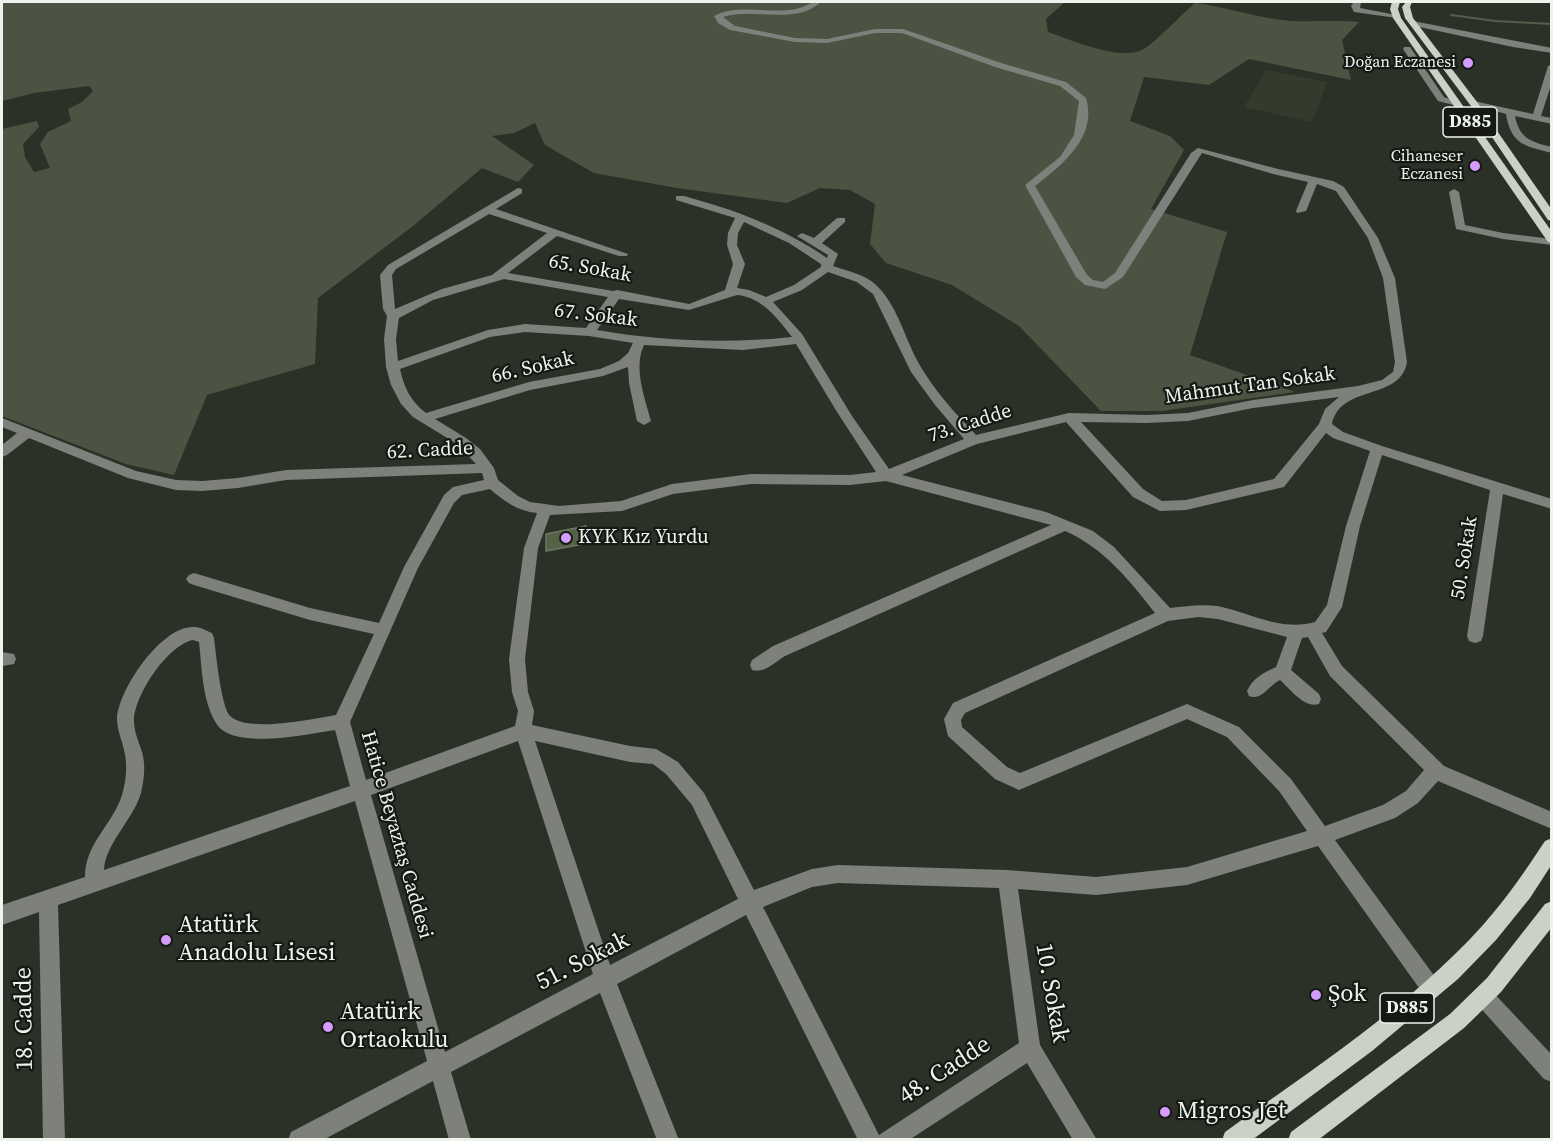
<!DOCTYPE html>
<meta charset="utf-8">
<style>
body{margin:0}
#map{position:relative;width:1553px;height:1141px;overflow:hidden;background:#2c3128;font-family:"Source Serif 4",serif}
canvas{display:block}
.frame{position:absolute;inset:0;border:3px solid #eff3ed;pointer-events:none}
</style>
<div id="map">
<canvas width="1553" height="1141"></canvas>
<div class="frame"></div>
</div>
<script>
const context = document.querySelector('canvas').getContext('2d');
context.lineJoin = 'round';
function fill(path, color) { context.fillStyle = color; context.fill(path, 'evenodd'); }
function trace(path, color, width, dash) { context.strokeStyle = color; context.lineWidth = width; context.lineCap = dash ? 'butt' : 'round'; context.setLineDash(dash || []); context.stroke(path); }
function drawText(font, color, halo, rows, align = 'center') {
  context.font = font + ' "Source Serif 4",serif'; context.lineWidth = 4.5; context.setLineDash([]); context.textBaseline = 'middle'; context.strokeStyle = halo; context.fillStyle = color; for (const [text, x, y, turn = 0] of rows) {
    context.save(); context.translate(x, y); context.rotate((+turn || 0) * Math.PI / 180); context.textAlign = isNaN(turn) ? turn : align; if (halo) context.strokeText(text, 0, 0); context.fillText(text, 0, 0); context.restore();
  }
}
fill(new Path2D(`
 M1266,70L1327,82L1312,122L1244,107Z`), '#343b2c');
fill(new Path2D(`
 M2,2H1065L1046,19L1048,32C1071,40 1119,61 1142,50C1153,45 1183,13 1195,3C1227,7 1261,19 1292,21C1315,22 1336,20 1359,22L1342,40L1351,80L1249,59L1209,85L1144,77L1130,121L1170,136L1184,150L1151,209L1227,232L1190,355L1295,392L1162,411H1101L1019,326L952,285L886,263L870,244L875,204L850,190L820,188L787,203L677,188L594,173L545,145L535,123L514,133L492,136L534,165L518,182L482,168L413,226L318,298L315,364L207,395L174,475L126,464L2,416V129L37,121L39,127L23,144L25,157L34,172L50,168L40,144L48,132L71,121L68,109L82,102L93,91L89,86L34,93L2,101Z`), '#4b5443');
trace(new Path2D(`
 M1451,15L1495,21L1552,24`), '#545e4a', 2);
const building = new Path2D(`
 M586,526L589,543L546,551V534Z`);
fill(building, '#546346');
trace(building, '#70756b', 1.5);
fill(new Path2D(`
 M813,2H821C795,26 753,7 723,17L735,26L795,38L827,39L875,29H903L1001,63L1066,82L1086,98C1098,137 1062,165 1035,186L1087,275L1093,280L1103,282L1115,273L1191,153L1198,148L1278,169L1333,181L1344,187L1378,238L1395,278L1407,362C1401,401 1340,384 1332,424L1343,432L1382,446L1552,499V509L1503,494L1483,636L1481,641L1475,643L1469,641L1467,636L1490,490L1382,455L1360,526L1342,607L1326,632L1322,633L1342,666L1444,766L1552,812V829L1438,781L1418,803L1395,818L1335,840L1438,981L1441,988L1438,995L1431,998L1424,995L1318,846L1187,885L1096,895L1018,889L1040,1045L1097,1140H1073L1027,1063L909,1140H858L746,915L617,984L679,1140H657L600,993L451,1072L471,1140H449L433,1081L323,1140H288L291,1132L427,1061L355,801L58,905L65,1140H43L39,912L2,925V905L85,877C85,843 112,826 122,795C126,781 128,765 124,750C122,740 117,730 117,719C118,690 162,624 195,627C200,627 207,631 212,633L214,638C216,654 221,706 230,716C247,733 313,719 336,715L374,634L310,620L194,585L189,583L186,579L189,575L194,573L310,608L379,623L404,567L444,495L453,487L484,480L482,473L286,480L238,488L202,491L176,490L128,478L29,438L7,455L2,457V445L17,433L2,427V418L136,471L176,480L202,481L238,478L286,470L476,464L457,444L413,417L401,404L391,385L386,367L384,339L387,316L383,309L380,275L388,265L518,188L522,189V193L496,209L628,254L627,256H619L557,236L508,273L613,291L617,290L689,304L725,290L733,264L727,245L728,233L735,218L676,200V196H684C735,210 782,227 827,258L828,255L797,236L802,233L814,238L837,218H845V222L822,243L838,254L833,266C847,271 864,274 875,284C897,304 904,336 918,362C933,389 954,412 976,435L1069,413L1147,415L1188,413L1253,400L1358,386L1382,380L1393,372L1395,362L1383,278L1368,238L1336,191L1317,184L1306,211L1297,213L1296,211L1308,182L1273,174L1202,153L1123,277L1105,289L1085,285L1076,277L1025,185L1060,157L1074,135L1079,101L1060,86L995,67L902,33H875L827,43L795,42L730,30L718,23L714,16C743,0 784,21 813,2ZM489,214L547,233L492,275L442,289L395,309L392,275L396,269ZM744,222L789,243L821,264V267L794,285L766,297L749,290L737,288L745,264L737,245L738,233ZM828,272L857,282L873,294L911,372L935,405L964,439L889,469L852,416L802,334L773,302L802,290ZM504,279L608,297L586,328L525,324L488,330L398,361L396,339L399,318L433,300ZM737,295C762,297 778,319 792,337C726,344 662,341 597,330L619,299L689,310ZM525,332L589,336L633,343L628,353L619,361L600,369L529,382L426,413C410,401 404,387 400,369L490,337ZM796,344L837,412L876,472L850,475L751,474L672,484L621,501L559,506L530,502L518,496L498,480L494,468L480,449L466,438L435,419L530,390L603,376L628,367L629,383L637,421L644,425L651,421C645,398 633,368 644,345L743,350ZM1339,397L1325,409L1319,424L1274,479L1186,500L1162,501L1143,489L1081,422L1147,423L1188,421L1253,408ZM1066,422L1133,497L1160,511L1186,510L1284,487L1326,433L1333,438L1370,451L1346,526L1327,605L1315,622C1281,632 1249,612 1217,606C1201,604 1186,606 1170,608L1114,547L1093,531L1046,512L902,475L977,444ZM886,481L1051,525L773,646L752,660L750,665L752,670C764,674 775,662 785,656L1065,531C1104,548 1130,581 1155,613L953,703L944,719L948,736L995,779L1019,790L1187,719L1227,737L1279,791L1307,831L1187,867L1096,877L1007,870L838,865L812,869L754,890L704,793L678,762L656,749L630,746L532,725L534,711L528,692L525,659L538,548L550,515L622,511L673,494L751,484L850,485ZM490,489C504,501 517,511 537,513L524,548L509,659L512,692L518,711L515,726L366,780L350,722L418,568L454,503L462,495ZM1198,617L1218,619L1287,637L1276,667C1263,673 1253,678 1247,691L1249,696C1262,701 1269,685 1280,680C1290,689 1305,709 1319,704L1321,699L1319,694L1291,670L1302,638L1308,637L1330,676L1424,770L1406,791L1383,805L1325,826L1291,779L1239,727L1187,704L1020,773L1007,767L962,727L961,720L965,713L1168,621ZM193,640L199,642C202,668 202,700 216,723C232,751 308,734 335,730L350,786L104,870C105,844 133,820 141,793C144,780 146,765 142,752C139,742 134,732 134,721C134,695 168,645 193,640ZM518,741L593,974L445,1052L371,795ZM535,741L630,762L653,764L666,774L692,805L738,899L610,965ZM838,883L999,888L1019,1043L879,1135L763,907L812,887Z
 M1354,2H1361L1360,8L1401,16L1397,18L1354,12L1351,6Z
 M1413,21L1552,48V53L1513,47L1410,25V21Z
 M1404,47H1410L1444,97L1461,103V107L1438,101L1403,49Z
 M1552,64V82L1541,116L1552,118V124L1515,116C1519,138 1531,142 1552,147V153C1524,146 1511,144 1506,114L1470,104L1474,101L1533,114L1548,66Z
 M1454,189L1459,192L1465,225L1503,233L1552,239V245L1503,239L1456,229L1449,192Z
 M2,652L14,654L16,659L14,664L2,666Z
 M1483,986L1490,989L1552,1055V1082L1544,1079L1476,1003L1473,996L1476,989Z`), '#7d807b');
fill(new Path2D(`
 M1392,2H1400L1398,9L1401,18L1552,232V243L1548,242L1393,18L1390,9Z
 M1406,2H1412L1410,7L1413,18L1477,102L1552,210V221L1548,220L1471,106L1405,18L1402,7Z
 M1552,838V864L1530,898L1496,940L1458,979L1372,1051L1252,1140H1222L1225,1132C1314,1068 1409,1007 1483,925C1506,899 1526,870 1545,841Z
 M1552,901V927L1501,992L1464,1028L1318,1140H1288L1291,1132L1450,1014L1487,978L1545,904Z`), '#ccd1c7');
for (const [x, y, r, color] of [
 [1468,63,6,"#d49cfc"],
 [1475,166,6,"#d49cfc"],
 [566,538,6,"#d49cfc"],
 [166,940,6,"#d49cfc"],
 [1316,995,6,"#d49cfc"],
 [328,1027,6,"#d49cfc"],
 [1165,1112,6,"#d49cfc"]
]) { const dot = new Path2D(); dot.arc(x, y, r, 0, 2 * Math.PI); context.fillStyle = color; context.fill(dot); trace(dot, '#161814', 2); }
drawText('16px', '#eff3ed', '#161814', [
 ["Doğan Eczanesi",1456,63],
 ["Cihaneser",1463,157],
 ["Eczanesi",1463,175]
], 'right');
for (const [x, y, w] of [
 [1470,122,54],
 [1407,1008,54]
]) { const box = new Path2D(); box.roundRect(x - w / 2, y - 15, w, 30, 4.5); context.fillStyle = '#161814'; context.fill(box); trace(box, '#eff3ed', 1.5); }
drawText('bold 18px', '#eff3ed', null, [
 ["D885",1470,122],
 ["D885",1407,1008]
]);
drawText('20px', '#eff3ed', '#161814', [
 ["65. Sokak",590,269,10],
 ["67. Sokak",596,316,7],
 ["66. Sokak",533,368,-13],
 ["Mahmut Tan Sokak",1250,386,-8],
 ["73. Cadde",970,424,-18],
 ["62. Cadde",430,451,-3],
 ["50. Sokak",1465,558,-81],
 ["Hatice Beyaztaş Caddesi",396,835,74]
]);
drawText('20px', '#eff3ed', '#161814', [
 ["KYK Kız Yurdu",578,538]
], 'left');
drawText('24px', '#eff3ed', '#161814', [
 ["Atatürk",178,926],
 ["Anadolu Lisesi",178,954],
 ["Şok",1328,995],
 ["Atatürk",340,1013],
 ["Ortaokulu",340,1041],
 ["Migros Jet",1177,1112]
], 'left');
drawText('24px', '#eff3ed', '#161814', [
 ["51. Sokak",583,962,-27],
 ["10. Sokak",1051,993,80],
 ["18. Cadde",25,1019,-91],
 ["48. Cadde",945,1071,-33]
]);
</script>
